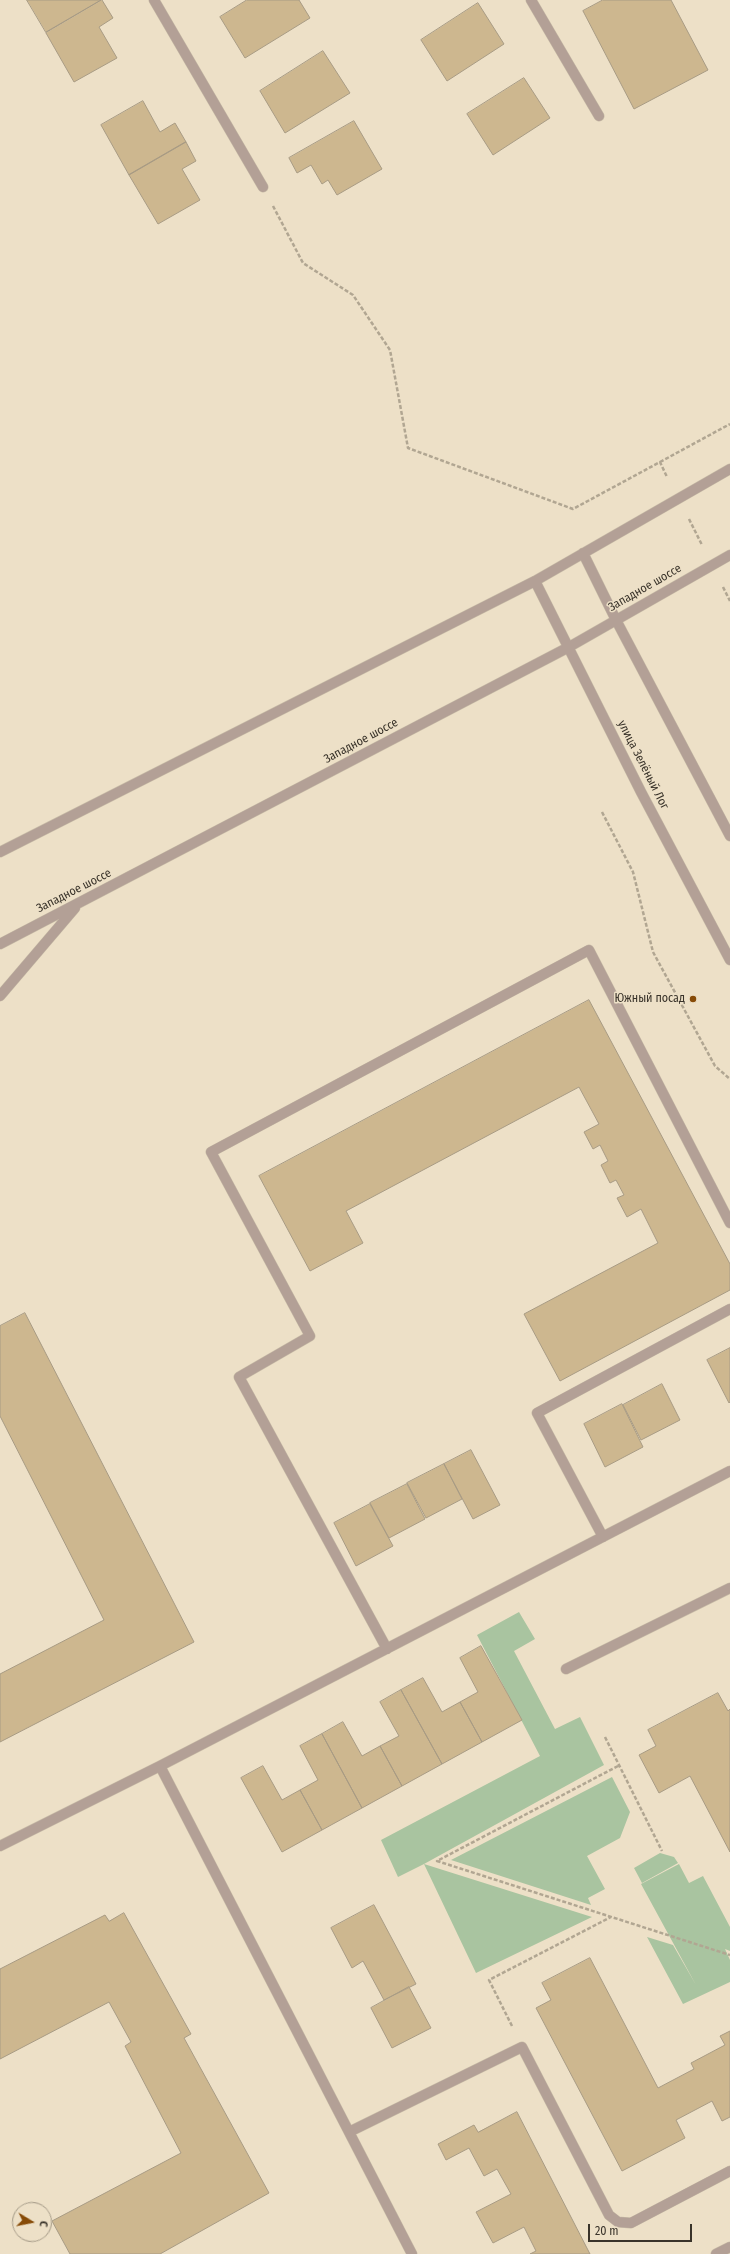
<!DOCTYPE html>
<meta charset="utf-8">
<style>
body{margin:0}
#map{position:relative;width:730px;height:2254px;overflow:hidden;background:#ede0c7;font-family:"Fira Sans Condensed",sans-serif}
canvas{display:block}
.north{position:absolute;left:12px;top:2202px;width:40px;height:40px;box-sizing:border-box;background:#ede0c7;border:1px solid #a59b88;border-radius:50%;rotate:100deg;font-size:11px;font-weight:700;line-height:16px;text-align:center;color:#39332a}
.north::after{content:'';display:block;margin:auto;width:14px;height:18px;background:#874b07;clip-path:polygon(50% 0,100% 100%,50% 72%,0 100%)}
.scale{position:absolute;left:588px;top:2224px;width:104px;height:18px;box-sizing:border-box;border:2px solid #39332a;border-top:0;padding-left:5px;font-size:12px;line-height:14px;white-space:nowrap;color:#39332a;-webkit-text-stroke:3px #ede0c7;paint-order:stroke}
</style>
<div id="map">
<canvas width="730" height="2254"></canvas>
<div class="north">С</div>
<div class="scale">20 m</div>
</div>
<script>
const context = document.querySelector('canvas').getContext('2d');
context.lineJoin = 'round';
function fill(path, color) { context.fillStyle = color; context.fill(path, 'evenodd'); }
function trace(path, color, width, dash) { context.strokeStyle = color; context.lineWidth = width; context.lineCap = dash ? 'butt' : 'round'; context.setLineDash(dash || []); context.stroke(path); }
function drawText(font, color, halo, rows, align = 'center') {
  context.font = font + ' "Fira Sans Condensed",sans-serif'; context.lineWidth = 3; context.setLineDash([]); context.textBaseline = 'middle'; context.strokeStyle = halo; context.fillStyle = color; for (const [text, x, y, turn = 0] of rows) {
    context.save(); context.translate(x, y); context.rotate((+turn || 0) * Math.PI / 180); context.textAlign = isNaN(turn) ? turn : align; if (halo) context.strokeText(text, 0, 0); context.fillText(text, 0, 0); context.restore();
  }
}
fill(new Path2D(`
 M519,1612L535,1639L514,1651L555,1729L580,1717L604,1765L424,1864L592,1917L476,1973L424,1864L398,1877L381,1840L540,1756L477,1635Z
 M612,1777L630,1812L620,1838L587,1856L605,1889L588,1898L591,1905L451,1860Z
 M660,1853L674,1857L678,1863L642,1883L634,1868Z
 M679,1864L689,1883L703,1876L730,1927V1951L725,1949L730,1960V1982L683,2004L647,1937L673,1945L696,1985L641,1884Z`), '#a9c4a0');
const building = new Path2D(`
 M27,0H101L46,32Z
 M102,0L113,18L99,27L117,58L74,82L46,33Z
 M247,0H299L310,18L245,58L220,17Z
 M603,0H671L708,70L634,109L583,11Z
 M478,3L504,44L447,81L421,40Z
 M323,51L350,93L285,133L260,91Z
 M524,78L550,118L493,155L467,114Z
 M143,101L160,132L175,123L186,142L129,175L101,125Z
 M354,121L382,169L337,195L328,180L322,184L311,165L297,173L289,158Z
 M186,142L196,161L182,169L200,200L158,224L129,175Z
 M589,1000L730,1264V1290L560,1381L524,1314L658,1243L641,1209L627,1217L617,1198L624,1195L616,1180L610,1183L601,1165L608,1161L600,1145L593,1149L584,1132L599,1124L579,1087L346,1211L363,1243L310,1271L259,1176Z
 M25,1313L194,1642L0,1742V1674L104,1620L0,1416V1326Z
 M730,1348V1402L729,1403L707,1360Z
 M662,1384L680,1420L641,1440L623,1405Z
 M622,1404L643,1447L605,1467L584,1424Z
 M471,1450L500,1505L473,1519L444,1464Z
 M444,1464L462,1499L426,1518L407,1483Z
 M407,1484L425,1519L389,1538L370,1503Z
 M370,1504L393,1546L356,1566L334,1523Z
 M481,1646L522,1720L482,1742L460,1702L478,1692L460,1658Z
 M423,1678L442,1712L460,1702L482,1742L442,1764L401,1690Z
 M401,1690L442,1764L402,1786L380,1746L399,1736L380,1702Z
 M718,1693L728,1711L730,1709V1852L690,1776L659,1793L639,1755L656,1746L648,1730Z
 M343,1722L362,1756L380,1746L402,1786L362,1808L322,1734Z
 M322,1734L362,1808L322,1830L300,1790L318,1780L300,1746Z
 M263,1766L282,1800L300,1790L322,1830L282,1852L241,1778Z
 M374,1905L416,1984L384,2000L363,1961L352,1968L331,1928Z
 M124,1913L191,2034L184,2038L269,2193L160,2254H70L52,2221L181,2153L125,2046L131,2042L109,2002L0,2059V1969L105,1915L109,1921Z
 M590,1958L658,2088L694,2069L691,2063L725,2045L720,2036L730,2031V2117L722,2121L712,2101L676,2120L685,2138L622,2171L536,2008L551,2000L542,1983Z
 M409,1987L431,2028L392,2048L371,2008Z
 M517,2112L536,2149L590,2254H530L536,2251L524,2227L493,2243L476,2212L511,2194L497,2169L484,2176L469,2148L446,2160L438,2144L474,2125L478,2132Z`);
fill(building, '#cdb78f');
trace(building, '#a89b84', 1);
const minor = new Path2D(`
 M154,0L263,187
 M531,0L599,116
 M583,553L616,620L730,836
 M535,581L641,792L730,960
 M0,852L535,581L730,469
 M0,944L569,647L730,555
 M0,996L75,908
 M603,1537L537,1413L730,1309
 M387,1649L239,1377L310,1336L211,1152L589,950L730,1223
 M566,1669L730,1588
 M160,1766L412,2254
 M0,1846L160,1766L730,1471
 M349,2132L522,2047L609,2215L618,2222L631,2223L730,2171
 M716,2254L730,2247`);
trace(minor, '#c9bda8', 11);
trace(new Path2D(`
 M273,206L303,263L353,295L390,350L408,448L573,509L660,462L667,477
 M660,462L730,424
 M689,519L702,545
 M723,587L730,601
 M602,812L633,872L653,952L715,1066L730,1079
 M605,1737L662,1851
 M618,1766L437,1861L730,1955
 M512,2026L489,1980L611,1917`), '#b1a692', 2.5, [4, 2]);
trace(minor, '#b3a096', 10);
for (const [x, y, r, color] of [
 [693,999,4,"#874b07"]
]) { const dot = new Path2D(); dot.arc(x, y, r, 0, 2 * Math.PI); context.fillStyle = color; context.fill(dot); trace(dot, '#ede0c7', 1.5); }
drawText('12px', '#39332a', '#ede0c7', [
 ["Западное шоссе",645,588,-30],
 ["Западное шоссе",361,741,-28],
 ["улица Зелёный Лог",643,765,63],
 ["Западное шоссе",74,891,-27]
]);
drawText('12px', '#39332a', '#ede0c7', [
 ["Южный посад",685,999]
], 'right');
</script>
